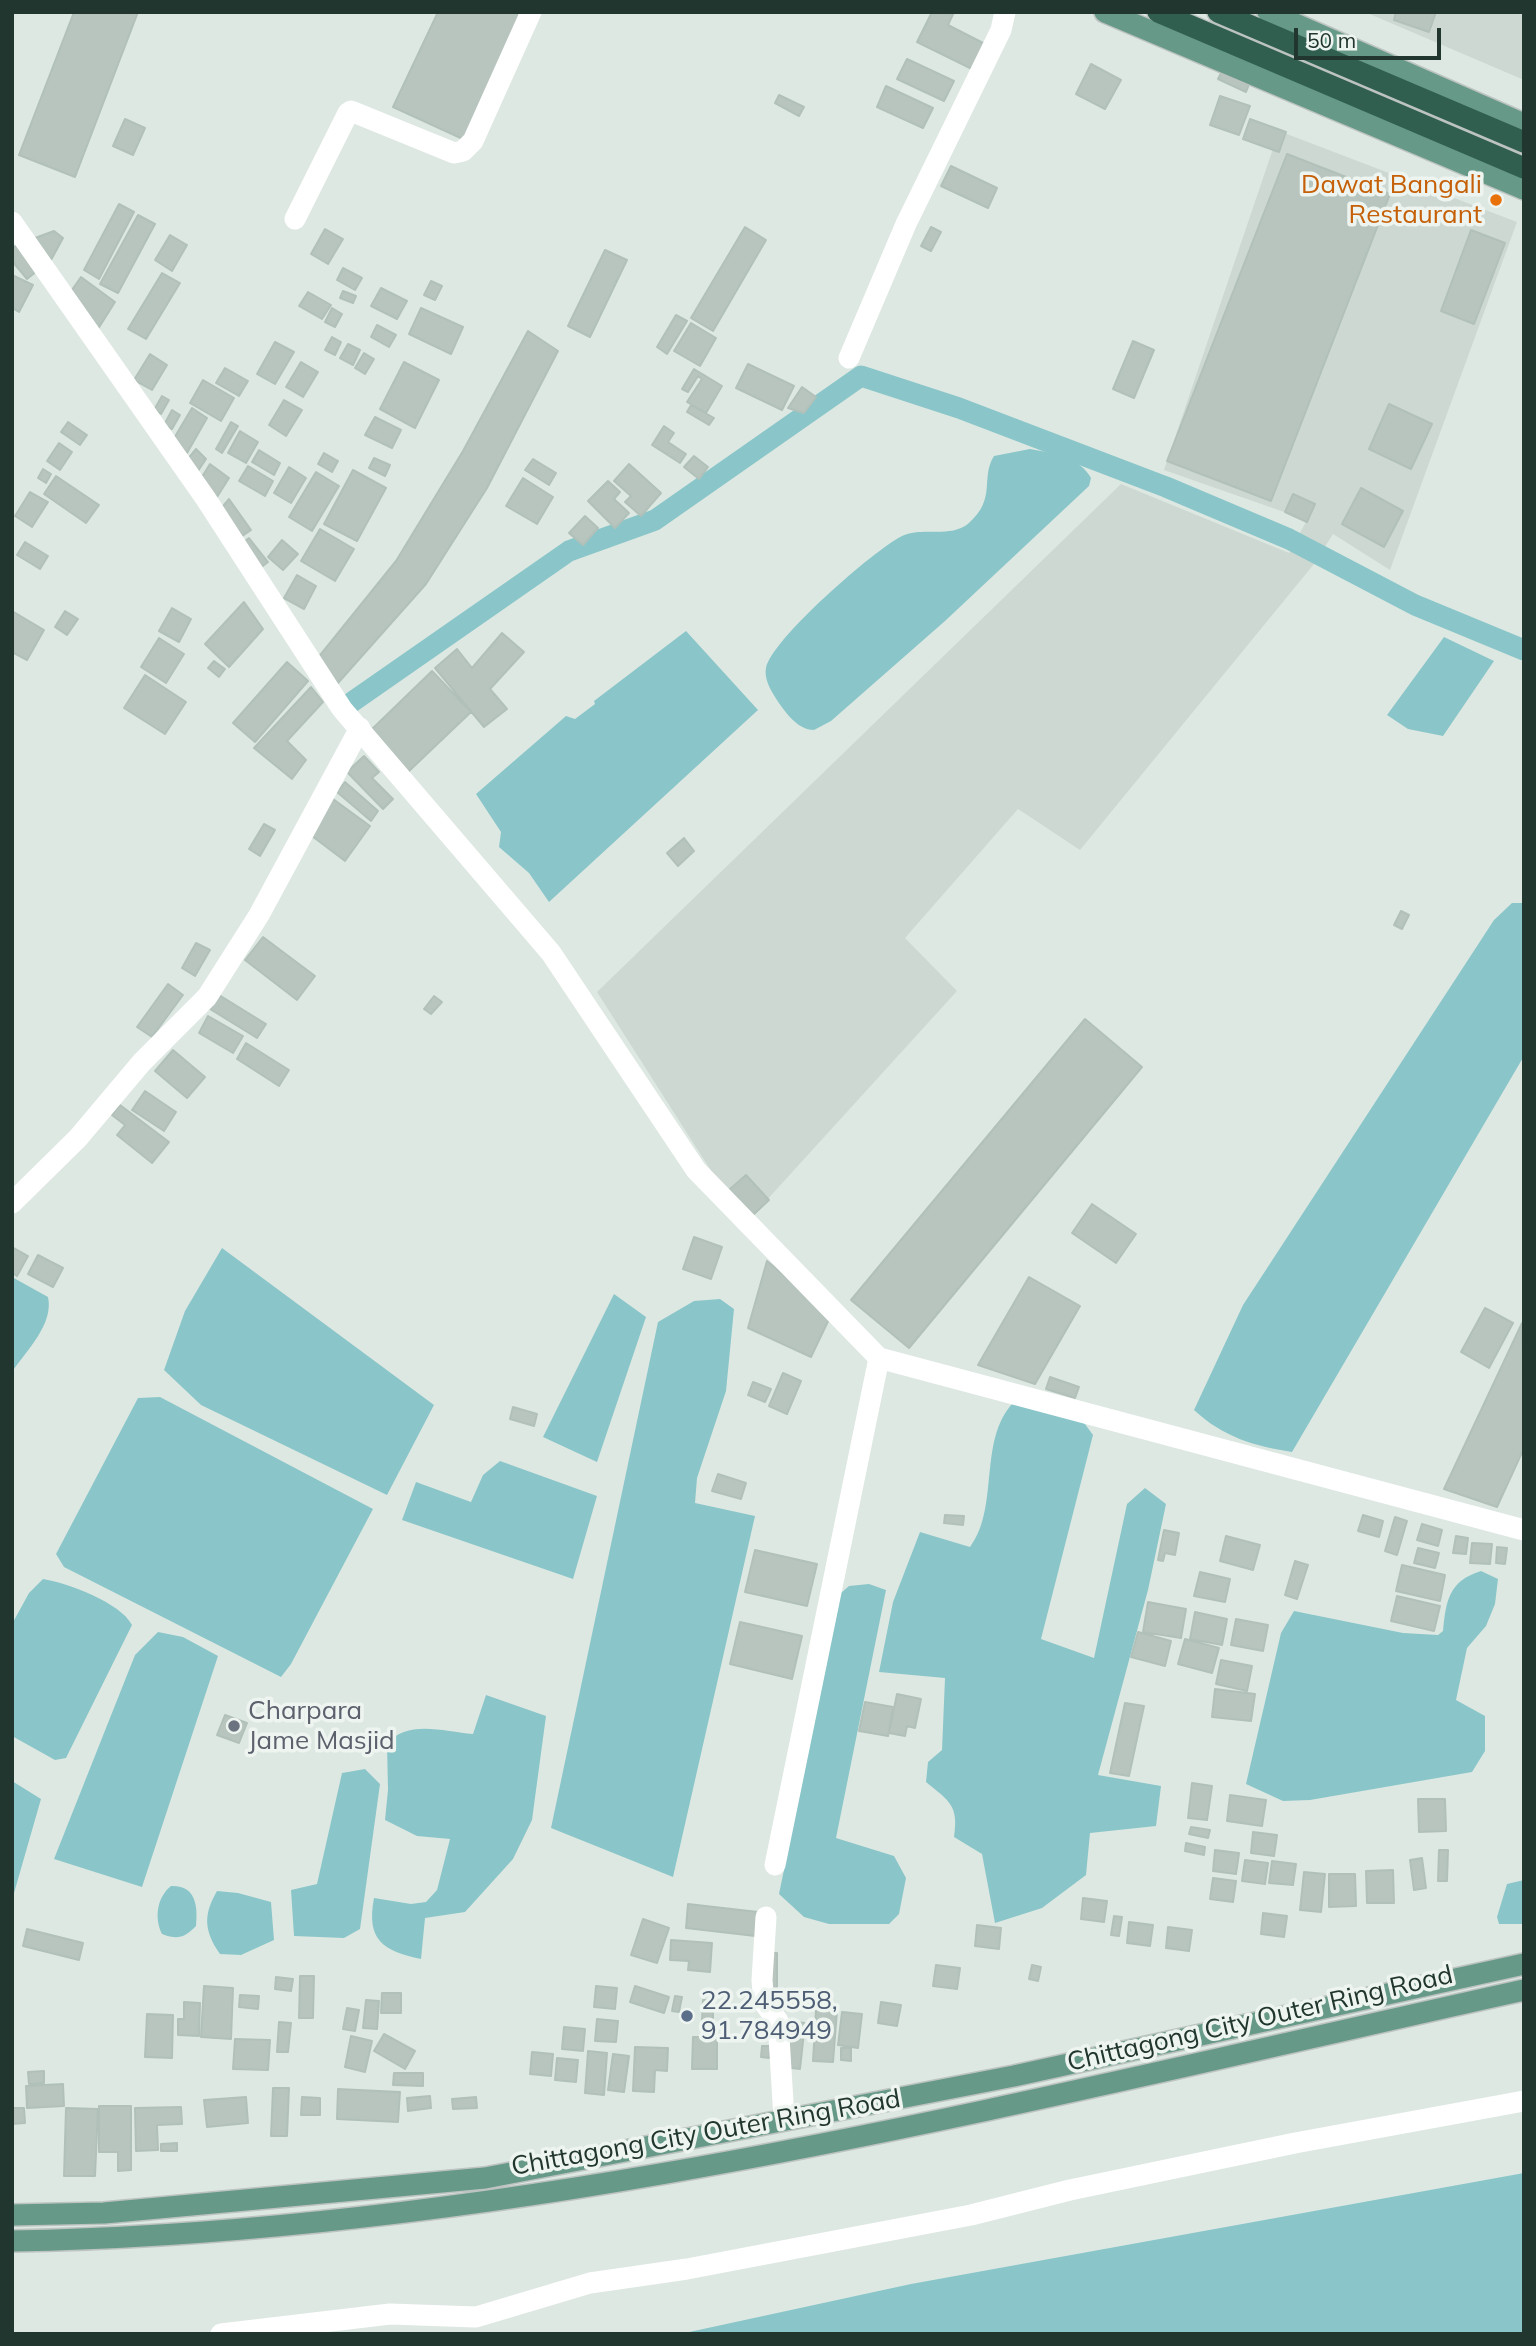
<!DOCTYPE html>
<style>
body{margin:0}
#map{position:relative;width:1536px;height:2346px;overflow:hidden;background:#dee8e2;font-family:Mulish,sans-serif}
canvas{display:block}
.frame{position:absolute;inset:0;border:14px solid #21362e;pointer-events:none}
.scale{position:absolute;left:1294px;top:28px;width:147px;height:32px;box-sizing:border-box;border:4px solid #21362e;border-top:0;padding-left:9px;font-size:21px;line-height:24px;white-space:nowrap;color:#21362e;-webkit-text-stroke:5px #eef5f1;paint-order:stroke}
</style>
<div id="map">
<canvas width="1536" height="2346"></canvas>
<div class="frame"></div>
<div class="scale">50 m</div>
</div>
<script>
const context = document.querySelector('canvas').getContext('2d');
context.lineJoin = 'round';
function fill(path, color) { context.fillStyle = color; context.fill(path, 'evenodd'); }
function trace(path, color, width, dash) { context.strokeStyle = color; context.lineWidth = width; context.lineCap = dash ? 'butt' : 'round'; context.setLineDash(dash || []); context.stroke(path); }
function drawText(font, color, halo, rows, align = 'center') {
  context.font = font + ' Mulish,sans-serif'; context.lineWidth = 7; context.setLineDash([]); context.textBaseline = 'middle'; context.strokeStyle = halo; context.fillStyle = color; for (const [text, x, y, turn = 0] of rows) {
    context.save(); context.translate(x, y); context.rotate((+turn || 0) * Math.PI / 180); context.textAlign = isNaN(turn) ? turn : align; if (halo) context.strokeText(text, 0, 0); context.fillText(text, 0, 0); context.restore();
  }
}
fill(new Path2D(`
 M1365,12H1524V80Z
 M1279,131L1517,222L1390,570L1333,534L1314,564L1080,850L1018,809L905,938L957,991L745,1224L597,992L1121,484L1289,553L1307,520L1164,470Z`), '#ccd8d1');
fill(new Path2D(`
 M1030,449C1051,453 1080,457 1091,478L1089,486L945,621L831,721L814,730C797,730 784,711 775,697C770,689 764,678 766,668C772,639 874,550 902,536C923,526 950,539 969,523C997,498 980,478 994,456Z
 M686,631L758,710L549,902L529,873L499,847L501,832L476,794L566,716L575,719L595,704L594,701Z
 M1444,637L1494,661L1443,736L1408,729L1387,715Z
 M1512,903H1524V1056L1292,1452C1254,1446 1223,1437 1194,1410L1243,1305L1494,920Z
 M222,1248L434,1405L387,1495L201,1405L164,1370L185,1311Z
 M12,1277L48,1297C54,1324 27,1350 12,1372Z
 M614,1294L646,1317L597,1462L543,1437Z
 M720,1299L734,1309L726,1391L697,1478L695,1503L755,1516L673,1877L551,1828L658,1322L694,1301Z
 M160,1397L373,1509L291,1664L281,1677L64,1567L56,1554L138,1398Z
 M1017,1399L1082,1420L1093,1435L1041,1639L1094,1658L1127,1504L1145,1488L1166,1504L1148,1590L1098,1775L1161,1786L1156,1826L1090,1833L1086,1875L1042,1908L995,1923L982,1854L954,1837C959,1805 949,1801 926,1782L928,1762L942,1750L945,1678L879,1672L893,1602L920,1532L970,1547C1001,1506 976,1436 1017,1399Z
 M500,1461L597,1496L573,1579L402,1520L416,1482L471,1502L483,1475Z
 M1481,1571L1498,1579L1495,1604L1486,1626L1467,1648L1456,1700L1485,1716V1751L1472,1772L1310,1800L1283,1801L1246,1784L1281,1633L1294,1611L1403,1633L1438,1635L1443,1631C1446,1600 1449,1581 1481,1571Z
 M43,1579C68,1583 121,1603 132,1625L66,1758L55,1760L12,1736V1624L29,1593Z
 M869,1584L886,1590L836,1838L894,1856L906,1878L899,1914L889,1924H829L804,1917L779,1894L841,1593L849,1586Z
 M158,1632L183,1637L218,1656L142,1887L54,1859L135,1655Z
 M486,1695L546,1716L532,1820L513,1859L465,1912L425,1918L421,1959C383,1951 366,1940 374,1898L411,1904L426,1902L437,1890L450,1839L417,1836L385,1820L388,1790L387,1744C407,1719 445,1732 473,1734Z
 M365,1769L380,1784L360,1929L344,1938L294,1936L291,1890L317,1884L342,1773Z
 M12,1781L41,1799L12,1900Z
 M1524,1880V1924H1499L1497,1917L1507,1884Z
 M171,1886C196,1885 198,1906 196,1926C184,1938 178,1940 162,1934C154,1918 157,1897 171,1886Z
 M217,1891L238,1893L271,1902L274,1940L241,1955L220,1954C204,1931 203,1915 217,1891Z
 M1524,2173V2334H680L911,2284Z`), '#8ac6c9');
trace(new Path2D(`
 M342,709L569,551L655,520L861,376L959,408L1166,487L1289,539L1415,605L1524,650`), '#8ac6c9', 21);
const building = new Path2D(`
 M74,12H138L75,177L19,155Z
 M438,12H525L465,140L393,107Z
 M932,12H954L948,25L985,44L972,69L917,42Z
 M1396,12H1436L1429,32L1394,20Z
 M907,59L954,81L944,101L897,79Z
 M1091,64L1121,80L1105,109L1076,94Z
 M1223,69L1250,82L1246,92L1218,79Z
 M886,86L933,108L923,128L877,107Z
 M779,95L804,107L799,116L775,103Z
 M1220,96L1250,106L1239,135L1210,125Z
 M125,119L145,128L133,155L113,146Z
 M1250,119L1286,132L1279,152L1243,139Z
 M1287,154L1390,194L1271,501L1167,461Z
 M951,166L997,188L988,208L941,186Z
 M119,204L134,212L99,279L84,270Z
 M138,215L155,224L118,293L100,284Z
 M745,227L766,240L713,331L691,318Z
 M931,227L941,232L931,251L921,246Z
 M325,229L343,239L328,264L311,254Z
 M1471,230L1505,243L1474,324L1441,311Z
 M54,231L63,238L51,260L35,238Z
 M170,235L187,245L172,271L155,260Z
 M17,245L37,271L27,279L12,261V249Z
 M605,250L627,260L590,337L568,326Z
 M343,268L362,278L355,290L337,280Z
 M162,273L180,283L146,339L128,329Z
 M12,275L33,285L19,312L12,308Z
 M81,277L115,302L98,329L69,294Z
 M431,281L442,286L435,300L424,295Z
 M381,288L407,301L397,319L371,306Z
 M343,291L356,296L353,303L340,298Z
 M308,292L331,305L322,319L299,306Z
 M332,308L342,314L335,327L325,322Z
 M421,308L463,327L451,354L409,334Z
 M676,315L687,321L667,354L657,347Z
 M691,323L716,338L700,366L674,351Z
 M377,325L396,335L389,347L371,337Z
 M528,331L558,351L487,488L426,584L338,683L317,659L396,561L463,451Z
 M332,337L341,342L335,355L325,350Z
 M1133,341L1154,350L1134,398L1113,389Z
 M275,342L294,352L275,384L257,374Z
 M348,344L360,350L353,365L340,358Z
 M364,353L374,359L365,374L355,368Z
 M150,354L167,365L152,390L134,380Z
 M301,362L318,372L303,397L286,387Z
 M404,362L439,380L415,428L380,409Z
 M748,364L794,386L782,410L736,388Z
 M225,368L248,381L239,396L216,383Z
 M694,369L722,386L706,413L687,402L702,379L698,376L688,392L682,389Z
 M203,380L234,398L221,421L190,403Z
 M802,387L816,397L804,413L788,408Z
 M162,396L169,400L161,414L154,410Z
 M284,400L302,410L286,436L269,425Z
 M1389,404L1432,424L1411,469L1369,449Z
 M691,405L714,418L709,425L687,412Z
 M192,408L207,418L187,453L173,440Z
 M172,410L180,415L172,429L164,425Z
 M375,417L401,430L392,448L365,435Z
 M68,422L87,435L80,445L61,432Z
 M231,422L238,426L222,453L216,449Z
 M664,426L674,433L668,442L686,454L680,463L652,445Z
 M240,431L258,442L246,463L228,453Z
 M59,443L72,452L60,470L47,461Z
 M196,449L206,459L198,471L187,460Z
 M259,450L280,463L274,475L252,462Z
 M324,453L338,461L332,472L318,464Z
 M694,456L708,467L699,479L684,467Z
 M374,458L390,465L385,476L369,468Z
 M533,459L556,473L549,485L525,470Z
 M210,464L229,478L217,497L200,480Z
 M629,464L661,493L641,516L625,502L631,496L614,481Z
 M248,466L273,481L265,496L239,481Z
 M289,467L306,478L291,503L274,493Z
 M43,469L51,474L46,483L38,478Z
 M353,470L386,488L357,541L324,524Z
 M316,472L339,486L312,531L289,517Z
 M56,476L99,505L86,523L44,494Z
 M523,478L553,497L537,524L506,506Z
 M608,481L620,492L614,499L629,513L615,528L588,501Z
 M1361,488L1403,511L1384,547L1342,524Z
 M30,492L48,502L32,527L15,516Z
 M1293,494L1315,504L1307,522L1285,512Z
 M229,499L251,530L238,539L219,511Z
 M585,516L598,528L583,545L569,533Z
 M320,529L354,549L335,581L301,561Z
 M249,538L268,562L259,569L240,545Z
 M282,540L298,554L283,570L268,557Z
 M25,542L48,556L40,569L17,555Z
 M297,575L316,586L304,609L284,598Z
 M244,602L263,629L229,667L205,644Z
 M172,608L191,619L179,642L159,631Z
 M12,611L44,630L27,660L12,652Z
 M65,611L78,619L67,635L55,627Z
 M502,633L524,652L490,689L507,709L484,727L435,668L457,649L472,668Z
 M159,638L184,654L166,683L141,667Z
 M214,661L225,669L219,677L208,668Z
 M287,662L308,681L255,742L233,723Z
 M432,671L471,712L408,772L369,732Z
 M145,675L186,702L165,734L124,708Z
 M311,687L323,702L287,741L306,760L292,779L254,748Z
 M364,756L379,772L372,778L393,799L383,809L347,772Z
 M345,782L378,811L371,821L337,792Z
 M333,799L370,826L345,861L308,833Z
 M264,824L275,830L260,856L249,849Z
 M684,838L694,851L678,866L667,853Z
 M1401,911L1409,915L1402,929L1394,925Z
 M263,937L315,976L297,1000L245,960Z
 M196,943L210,950L195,976L182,968Z
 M168,984L183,995L152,1037L137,1027Z
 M219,995L266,1024L257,1038L210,1009Z
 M434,996L442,1002L431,1014L424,1009Z
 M208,1016L243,1036L233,1053L199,1033Z
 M1085,1019L1142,1067L909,1348L851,1300Z
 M246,1043L289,1070L279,1086L237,1059Z
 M173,1050L205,1077L187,1098L155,1071Z
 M145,1091L176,1112L164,1131L132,1110Z
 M120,1105L169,1142L152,1163L117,1135L125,1125L112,1115Z
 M746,1175L769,1200L753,1215L729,1190Z
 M1092,1204L1136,1234L1116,1263L1072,1233Z
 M694,1237L722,1247L711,1279L683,1269Z
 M12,1247L28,1256L17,1276L12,1273Z
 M38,1255L63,1268L53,1287L28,1274Z
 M767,1261L831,1315L811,1357L748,1328Z
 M1029,1277L1080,1306L1035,1384L978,1365Z
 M1485,1308L1513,1323L1489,1368L1461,1352Z
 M1522,1323L1524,1448L1497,1507L1444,1489Z
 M783,1373L801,1381L787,1414L769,1406Z
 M1050,1377L1079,1387L1075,1398L1046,1389Z
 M753,1382L771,1389L765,1402L748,1395Z
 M513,1407L537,1414L534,1426L510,1419Z
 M718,1474L746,1483L741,1499L712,1491Z
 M945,1515L964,1516L963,1525L944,1523Z
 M1363,1515L1383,1521L1379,1537L1358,1531Z
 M1395,1517L1407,1521L1397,1555L1385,1551Z
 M1422,1524L1442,1530L1438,1546L1417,1540Z
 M1164,1530L1179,1533L1175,1555L1165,1553L1163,1561L1158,1560Z
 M1226,1536L1260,1545L1253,1570L1220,1561Z
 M1456,1536L1468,1538L1466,1554L1453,1553Z
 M1472,1543L1492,1544L1490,1564L1470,1563Z
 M1497,1547L1507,1548L1505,1564L1496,1563Z
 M1418,1548L1439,1553L1435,1568L1414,1563Z
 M755,1550L817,1564L807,1606L745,1592Z
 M1295,1561L1308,1565L1297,1599L1285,1595Z
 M1402,1565L1445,1575L1440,1601L1396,1591Z
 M1200,1572L1230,1579L1225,1602L1194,1596Z
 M1397,1596L1440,1606L1434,1631L1391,1621Z
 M1148,1602L1186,1609L1181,1638L1143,1632Z
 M1195,1612L1227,1619L1222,1645L1190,1639Z
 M1236,1619L1268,1625L1263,1651L1231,1645Z
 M740,1622L802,1636L792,1679L730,1664Z
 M1138,1632L1171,1641L1165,1666L1131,1657Z
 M1185,1639L1219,1648L1212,1673L1178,1664Z
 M1221,1660L1252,1666L1247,1691L1216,1684Z
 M1215,1689L1255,1694L1251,1721L1212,1717Z
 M897,1694L921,1699L915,1728L907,1726L905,1736L889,1733Z
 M865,1702L893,1707L888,1736L859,1731Z
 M1125,1703L1144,1706L1129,1776L1110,1773Z
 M225,1715L247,1723L239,1743L217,1735Z
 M1192,1783L1212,1786L1207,1820L1188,1818Z
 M1230,1795L1266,1800L1262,1826L1227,1821Z
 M1418,1799H1445L1446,1831L1419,1832Z
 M1191,1827L1210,1830L1208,1838L1189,1834Z
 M1253,1832L1277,1835L1274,1856L1251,1853Z
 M1186,1843L1205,1847L1204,1855L1185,1851Z
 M1215,1850L1239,1853L1236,1874L1213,1871Z
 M1439,1850H1448L1447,1881H1438Z
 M1422,1858L1426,1888L1414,1890L1410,1860Z
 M1245,1860L1268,1863L1265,1884L1242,1881Z
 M1272,1861L1296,1864L1293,1885L1269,1883Z
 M1393,1870L1394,1903H1367L1366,1871Z
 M1304,1872L1325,1874L1321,1912L1300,1910Z
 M1329,1874H1355L1356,1906L1329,1907Z
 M1213,1878L1236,1881L1233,1902L1210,1899Z
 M1083,1898L1107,1901L1104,1922L1081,1919Z
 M688,1904L758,1912L755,1936L686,1928Z
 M1263,1913L1287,1916L1284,1937L1261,1934Z
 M1114,1916L1122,1917L1119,1936L1111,1935Z
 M643,1919L669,1928L657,1963L631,1955Z
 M1129,1922L1153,1925L1150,1946L1127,1943Z
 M977,1925L1001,1928L999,1949L975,1946Z
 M1168,1927L1192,1930L1189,1951L1166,1948Z
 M27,1929L83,1943L79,1960L23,1946Z
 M671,1940L712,1943L710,1972L688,1970L689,1961L670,1960Z
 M762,1953H777V1988H761Z
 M936,1965L960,1968L957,1989L933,1986Z
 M1032,1965L1041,1967L1038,1981L1029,1979Z
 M300,1976H314L313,2018H299Z
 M276,1977L293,1979L291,1991L275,1989Z
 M204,1986L233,1988L231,2039L201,2037Z
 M596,1986L617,1988L615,2009L594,2007Z
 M635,1986L669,1997L664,2013L630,2002Z
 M382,1993H401V2013H381Z
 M240,1995L259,1996L258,2009L239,2007Z
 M675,1996L682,1997L679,2012L672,2011Z
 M366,2000L379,2001L377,2029L363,2028Z
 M703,2000H713V2021H702Z
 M184,2002L200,2003L199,2036L178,2035V2019H184Z
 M881,2002L901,2005L897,2026L878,2023Z
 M347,2008L359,2010L355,2031L343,2029Z
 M816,2010L837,2011L833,2062L813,2061Z
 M842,2012L862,2014L858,2048L838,2045Z
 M147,2014L173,2015L172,2058L145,2057Z
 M597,2019L618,2021L616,2042L595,2041Z
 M779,2020L805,2023L800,2069L774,2066Z
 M279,2022L291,2023L288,2052H277Z
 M564,2027L585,2029L583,2051L562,2049Z
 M384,2034L415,2051L405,2069L374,2051Z
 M351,2036L372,2041L365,2072L345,2067Z
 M693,2037H717V2069H692Z
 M235,2039L270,2040L268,2070L233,2069Z
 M762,2046H771L769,2058L761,2057Z
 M635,2047L668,2048L667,2071L655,2070L654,2092L633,2091Z
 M841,2048H851V2061L841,2060Z
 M588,2051L607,2053L604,2095L585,2093Z
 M532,2052L553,2054L551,2076L530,2074Z
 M613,2054L629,2056L624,2092L608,2090Z
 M557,2058L578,2060L576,2082L555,2080Z
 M44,2071V2083L29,2084L28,2072Z
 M394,2073H423V2086L393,2085Z
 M63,2084L64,2106L27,2108L26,2086Z
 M273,2088H289L287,2136H271Z
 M338,2089L400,2092L398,2122L337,2119Z
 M430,2096L431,2108L408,2111L407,2098Z
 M246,2097L248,2123L207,2127L204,2100Z
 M302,2097L320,2098V2115H301Z
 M476,2097L477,2108L453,2109L452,2099Z
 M99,2106H131V2170L118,2171V2152H99Z
 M181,2107L182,2124L157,2125L158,2150L136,2151L135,2108Z
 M12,2108H24L25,2123L12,2124Z
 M66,2108L98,2109L95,2176H64Z
 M177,2143V2151H161V2144Z`);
fill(building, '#b7c5be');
trace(building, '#b1c1b9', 2);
const major = new Path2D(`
 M1105,12L1524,189
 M1268,12L1524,124
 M12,2215L104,2213L485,2178L1014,2076L1524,1964
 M12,2241C525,2232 1026,2100 1524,1990`);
const highway = new Path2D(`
 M1158,12L1524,168
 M1218,12L1524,142`);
trace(major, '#bcc3c0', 24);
trace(highway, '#bcc3c0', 24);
trace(new Path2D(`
 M295,219L348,113L351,111L454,153L463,151L473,141L531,12
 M12,222L206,499L342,709L551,953L696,1170L879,1358L1524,1530
 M849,358L906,224L1001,30L1005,12
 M12,1203L78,1138L142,1062L207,997L259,915L360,728
 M775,1865L879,1358
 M766,1917L762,1980L764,2003L778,2021L784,2118
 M221,2334L390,2314L476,2317L590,2283L687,2269L971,2215L1070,2190L1295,2143L1524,2101`), '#fff', 21);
trace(major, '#669987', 21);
trace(highway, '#305f50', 21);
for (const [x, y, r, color] of [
 [1496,200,7,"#e8710a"],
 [234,1726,7,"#6b7280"],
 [687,2016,7,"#5c6f8a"]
]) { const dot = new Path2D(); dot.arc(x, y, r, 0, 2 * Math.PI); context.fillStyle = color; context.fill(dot); trace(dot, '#eef5f1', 2.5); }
drawText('26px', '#c56008', '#eef5f1', [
 ["Dawat Bangali",1482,185],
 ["Restaurant",1482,215]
], 'right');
drawText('26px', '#5b616d', '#eef5f1', [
 ["Charpara",248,1711],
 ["Jame Masjid",248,1741]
], 'left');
drawText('26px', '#4e5e75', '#eef5f1', [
 ["22.245558,",701,2001],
 ["91.784949",701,2031]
], 'left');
drawText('26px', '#21362e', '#eef5f1', [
 ["Chittagong City Outer Ring Road",1260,2019,-13],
 ["Chittagong City Outer Ring Road",706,2133,-10]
]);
</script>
